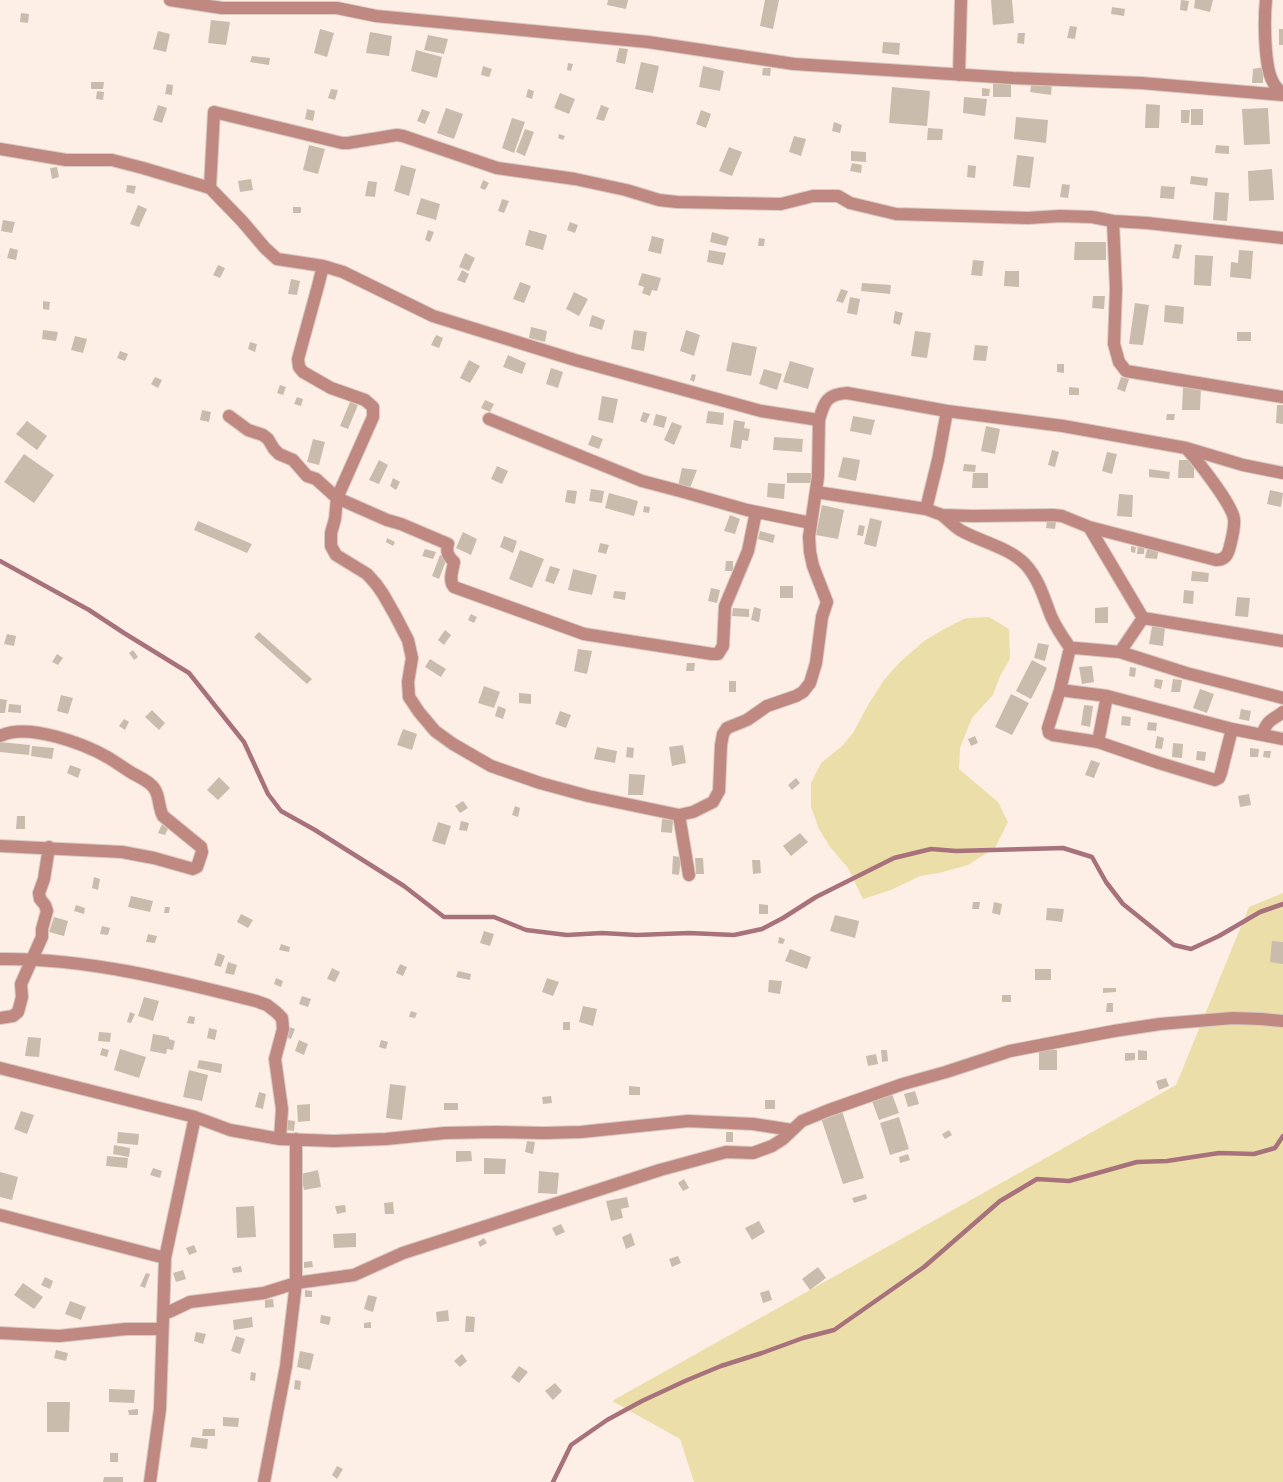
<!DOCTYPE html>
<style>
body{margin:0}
canvas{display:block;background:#feefe6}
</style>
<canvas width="1283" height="1482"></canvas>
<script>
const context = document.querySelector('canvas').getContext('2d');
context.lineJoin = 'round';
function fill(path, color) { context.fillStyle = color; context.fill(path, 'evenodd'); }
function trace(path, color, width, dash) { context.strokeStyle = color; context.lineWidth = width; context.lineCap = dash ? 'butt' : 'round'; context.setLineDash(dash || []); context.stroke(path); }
fill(new Path2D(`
 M989,617L1009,629L1010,659L1000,676L993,695L972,718L960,748L959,769L998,802L1008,822L995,848L968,865L939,873L920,876L891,890L863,899L848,868L830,847L819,829L811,807V783L821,763L842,746L853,733L868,705L884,680L900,662L924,641L944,629L966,618Z
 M1283,893V1482H694L680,1439L612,1401L1176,1085L1249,907Z`), '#ebdea9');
trace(new Path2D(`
 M0,561L89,610L124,633L189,673L244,742L268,794L281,811L315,830L404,886L444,917H494L526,930L567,935L602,933L637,935L689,933L734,935L762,929L783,918L816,897L894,858L931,849L956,851L1063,848L1092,857L1106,882L1123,904L1174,945L1191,949L1219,936L1260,912L1283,904
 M553,1482L571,1445L607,1420L642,1401L685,1381L721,1366L762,1353L803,1338L834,1330L924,1267L1000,1201L1037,1179L1069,1181L1137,1162L1167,1161L1219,1153L1254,1154L1275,1148L1283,1136`), '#a7727c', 4.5);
fill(new Path2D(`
 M608,0H628L626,9L607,5Z
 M765,0H779L773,29L760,26Z
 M991,0H1012L1014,23L993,25Z
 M1181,0L1189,1L1187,11L1180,10Z
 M1195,0H1213L1210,12L1194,8Z
 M1112,7L1125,9L1124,16L1111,14Z
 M21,13L29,14L28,23L20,22Z
 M211,20L230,22L226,45L208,43Z
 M1070,26L1077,27L1075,39L1067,38Z
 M320,29L334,33L327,57L314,53Z
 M1279,29H1283V45H1279Z
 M158,31L170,34L166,52L153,49Z
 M370,32L392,36L389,56L366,53Z
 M1018,33H1025L1024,44L1017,43Z
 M428,35L448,39L444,54L424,50Z
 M883,42L900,43L899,55L882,53Z
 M619,48L628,49L625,64L616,62Z
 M416,50L442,57L437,78L411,71Z
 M252,56L270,58L269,65L250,62Z
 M641,62L659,66L653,93L635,89Z
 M568,63L573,64L571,71L567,70Z
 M483,66L492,69L489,77L481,75Z
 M703,66L724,71L720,91L699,87Z
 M1263,67V83H1252L1253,69Z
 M763,68H771L770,76L762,75Z
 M993,81H1011V97H993Z
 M1032,81L1052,84L1051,95L1030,92Z
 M91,82H104L103,89H91Z
 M167,84L173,85L172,95L165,94Z
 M892,87L930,91L927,126L889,123Z
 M982,88L990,89L989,96H982Z
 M331,89L338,90L335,100L328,98Z
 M528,89L534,91L532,99L526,97Z
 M97,91L104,92L103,100L96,99Z
 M560,93L575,99L569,114L554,108Z
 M964,97L987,99L985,116L963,113Z
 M1146,104L1160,105L1159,128H1145Z
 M158,105L167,108L162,123L153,120Z
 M601,105L609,108L604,121L596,119Z
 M446,108L463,114L454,139L437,133Z
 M1268,108L1270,144L1244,145L1242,109Z
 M307,109L315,111L313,121L305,119Z
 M422,109L430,112L425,124L417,121Z
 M1191,109H1203V125H1191Z
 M701,110L711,114L706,128L696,124Z
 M1181,110H1190L1189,123H1181Z
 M1016,117L1048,120L1046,143L1014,139Z
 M512,118L525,122L514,153L502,148Z
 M834,122L842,125L840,133L832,131Z
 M928,128L943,129L942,140H927Z
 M525,129L534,132L525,156L516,152Z
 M559,134L565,136L563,140L558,138Z
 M794,136L806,139L801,156L789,152Z
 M309,145L325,149L318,174L303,170Z
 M1216,145L1229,146V154L1215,153Z
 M729,147L742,152L732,176L719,171Z
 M851,151L866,152V162L851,161Z
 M1017,155L1034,157L1030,188L1013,186Z
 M852,163L862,165L861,173L850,171Z
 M401,165L416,169L409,196L394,191Z
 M968,165L976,166L975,178L967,177Z
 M57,167L59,177L52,179L50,168Z
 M1272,169L1274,200L1249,201L1248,171Z
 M1191,176L1208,178L1207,186L1190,184Z
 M251,179L253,190L240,192L238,181Z
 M483,180L489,183L485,190L480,188Z
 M368,181L377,182L375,197L365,196Z
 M1062,184L1070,185L1068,198L1060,197Z
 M127,185L136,186L134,194L126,192Z
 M1161,186L1175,187L1174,199L1160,198Z
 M1215,192L1229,193L1227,221L1213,220Z
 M421,198L440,204L436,220L416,214Z
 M502,199L509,201L504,213L498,211Z
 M138,205L147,209L139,227L130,224Z
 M293,207H301V213H293Z
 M3,220L15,222L12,233L1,231Z
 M570,222L578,225L575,233L567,230Z
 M428,230L434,232L430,242L425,240Z
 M529,230L547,235L543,250L525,245Z
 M712,232L729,237L726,246L710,242Z
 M652,236L664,239L661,254L648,251Z
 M759,238L765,239L764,246H758Z
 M1075,242H1106V260H1074Z
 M1175,244L1182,245L1179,259L1172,258Z
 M10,248L18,250L16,260L7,258Z
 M709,250L726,253L723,265L707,262Z
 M1239,250L1253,251L1251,279L1230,277L1231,262L1238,263Z
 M465,253L475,258L469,271L459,267Z
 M1195,255L1213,256L1211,286L1194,285Z
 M973,260L984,261L982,276L971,275Z
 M218,265L225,268L220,278L213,275Z
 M462,270L469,274L465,283L457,280Z
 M1005,271H1019V287L1004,286Z
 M642,273L661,278L657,291L652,290L650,296L642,293L644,287L638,285Z
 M291,279L300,281L297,295L288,294Z
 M520,282L531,286L524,303L513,299Z
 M862,283L891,285L890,294L861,291Z
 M841,289L848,291L843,303L836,301Z
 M574,292L588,299L579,316L566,309Z
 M1093,296H1105L1104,309L1092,308Z
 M850,297L860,299L857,315L847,313Z
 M43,301L50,302L49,310L43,309Z
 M1135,303L1149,305L1143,345L1129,344Z
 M1165,305L1184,307L1183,324L1164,322Z
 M895,311L903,313L900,325L893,323Z
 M592,315L605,320L602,330L589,326Z
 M531,327L547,331L545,342L529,338Z
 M43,330L58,332L56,341L42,339Z
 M634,330L647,332L644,351L631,349Z
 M686,330L700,335L694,356L680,351Z
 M915,331L931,333L927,358L911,356Z
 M1237,332H1251V341H1237Z
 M436,335L443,338L439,348L431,345Z
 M75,336L87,339L83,353L71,350Z
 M250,342L257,344L255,352L248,349Z
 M732,342L757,347L751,376L726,371Z
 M975,345L988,346L986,361L973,360Z
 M120,351L128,354L125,361L117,358Z
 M508,355L526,363L522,374L503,367Z
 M469,360L480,366L470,383L460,378Z
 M790,361L814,368L808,389L783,382Z
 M1057,364H1064V373L1057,372Z
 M551,368L563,372L558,388L546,384Z
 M764,369L782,374L777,390L759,384Z
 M692,374L696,375L694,382L690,380Z
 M155,377L162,380L158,388L151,384Z
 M1121,377L1129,379L1125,392L1117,389Z
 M280,385L286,387L283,395L277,393Z
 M1069,387L1079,388V395H1069Z
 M1183,387H1201L1200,410H1182Z
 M602,396L618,399L613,423L598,420Z
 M297,397L303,399L301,406L294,404Z
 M485,400L494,404L490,412L481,408Z
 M350,402L358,405L348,429L340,426Z
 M1277,405H1283V424L1276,423Z
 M202,410L211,412L209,422L200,420Z
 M708,411L724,413L723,425L706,423Z
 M643,412L650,414L646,423L640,421Z
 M656,414L667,417L664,428L653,425Z
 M1167,414H1175L1174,420H1166Z
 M853,416L875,420L871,435L850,431Z
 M734,420L745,422L744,428L750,429L748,441L742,440L741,449L730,447Z
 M27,421L47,436L37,450L16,434Z
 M672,422L682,426L674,445L664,440Z
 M986,426L1000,429L995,454L981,451Z
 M592,435L603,439L599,449L588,445Z
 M774,437L803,439L802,452L773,450Z
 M313,439L325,442L319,465L307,462Z
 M1052,450L1059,452L1055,467L1048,465Z
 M1107,452L1117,454L1112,474L1102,471Z
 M24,454L54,475L34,503L4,482Z
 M843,457L860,460L856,481L838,477Z
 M379,460L388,465L379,484L369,480Z
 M1179,460H1194V478H1178Z
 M964,464L976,465L975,472L963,471Z
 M497,466L508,471L502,484L491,479Z
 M682,468L697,470L690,488L678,486Z
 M1149,469L1170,472L1169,479L1149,477Z
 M787,473H811V483H787Z
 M973,473H988V488H972Z
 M393,478L400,482L396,490L390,486Z
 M768,483L785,484L784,499L767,497Z
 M591,489L604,491L602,503L589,501Z
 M567,490L577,491L575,504L565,502Z
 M1270,490L1283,493L1281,507L1267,504Z
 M609,493L638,501L634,516L605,508Z
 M1119,494L1133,495L1132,517L1117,516Z
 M822,505L844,510L838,539L816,535Z
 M644,506L650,507L649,513L643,512Z
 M730,515L740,519L735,534L724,531Z
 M870,518L882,521L876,547L864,544Z
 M198,521L252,544L247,553L194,530Z
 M1047,521L1056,522L1055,529L1046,528Z
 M859,525L865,526L863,536L857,535Z
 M760,531L775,535L773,543L758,539Z
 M463,532L477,539L471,555L456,548Z
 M504,536L517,541L513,553L500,547Z
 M387,538L395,542L393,546L386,542Z
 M600,543L609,545L606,554L598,552Z
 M1138,544H1145L1144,554H1137Z
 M1148,545L1159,547L1157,559L1145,558Z
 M1131,546L1136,547L1135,553L1131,552Z
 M425,549L436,552L433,559L422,556Z
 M520,550L544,559L532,588L509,579Z
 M440,555L447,558L439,579L432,576Z
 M726,561H733V571H725Z
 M550,566L560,569L554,584L545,581Z
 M573,569L597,575L592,595L568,590Z
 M1192,571L1209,573L1208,582L1191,581Z
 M780,586H793V598H780Z
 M711,588L720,590L717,603L708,601Z
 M1184,590L1194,591L1193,604L1183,603Z
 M614,591L626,592L625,600L613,598Z
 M1237,597L1250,598L1248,617L1235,616Z
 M754,607L761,609L759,622L751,620Z
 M1108,607V623H1095V608Z
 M733,608L749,609V617L732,616Z
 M471,614L477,617L474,623L468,620Z
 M1152,626L1165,628L1163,646L1149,644Z
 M445,630L451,635L444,645L438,640Z
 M259,632L312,679L307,684L254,637Z
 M7,634L16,636L14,646L4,644Z
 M1038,643L1049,645L1045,661L1034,658Z
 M578,649L592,651L587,674L574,671Z
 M133,650L138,657L134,660L129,653Z
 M57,654L63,658L58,665L52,662Z
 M430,659L446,669L441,677L425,667Z
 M1032,660L1047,668L1031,699L1016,691Z
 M687,663H695L694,671H686Z
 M1092,666L1094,682L1082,684L1079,667Z
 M1130,667L1136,668L1135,677L1129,676Z
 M1155,679L1163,680L1161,689L1154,687Z
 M1173,679L1182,680L1180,692H1171Z
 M729,681H736V692H729Z
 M484,686L500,692L494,708L478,703Z
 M1200,689L1214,694L1207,713L1193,708Z
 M519,693L531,694V704L519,703Z
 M1011,694L1029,703L1012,735L995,727Z
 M61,695L73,698L68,714L57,711Z
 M0,699L7,700L5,713H0Z
 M9,704L21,705V713L8,712Z
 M1084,705L1093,706L1090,727L1081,725Z
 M498,706L506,709L503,719L495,716Z
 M1241,709L1251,711L1249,721L1239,719Z
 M152,710L165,723L159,730L145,717Z
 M560,711L571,715L566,728L555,724Z
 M1122,716L1131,717L1130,726L1121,725Z
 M124,719L129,722L125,730L119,726Z
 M1148,722L1157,723L1156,731L1147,730Z
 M403,729L417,734L412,750L397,745Z
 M975,736L978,743L971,746L968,739Z
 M1157,736L1164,738L1162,749L1155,748Z
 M0,742L30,745L29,755L0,752Z
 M1173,743L1183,744L1182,758L1172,757Z
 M683,745L686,763L672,766L669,747Z
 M32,746L54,748L52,759L31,756Z
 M597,747L617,751L615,763L594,759Z
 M627,747L634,748L633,758L626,757Z
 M1250,748L1259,749L1258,757H1250Z
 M1197,751L1206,752L1205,761L1196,760Z
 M1264,751H1271L1270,758L1263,757Z
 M1091,760L1100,763L1094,778L1085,775Z
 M70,765L81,769L78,778L67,773Z
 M629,774L645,775L643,795H628Z
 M219,777L230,788L218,800L207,790Z
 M796,778L800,783L792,790L788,785Z
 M1249,794L1251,805L1240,807L1238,796Z
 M463,801L468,808L460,813L455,806Z
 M515,806L520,808L518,817L512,815Z
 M17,816H25V829H16Z
 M662,819L673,820L672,833L661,832Z
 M461,821L469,823L467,831L459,830Z
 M438,822L451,826L445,845L432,841Z
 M162,824L169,827L165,835L158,833Z
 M800,833L808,842L791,856L783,846Z
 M673,856L681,857L679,875L672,874Z
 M695,858H703L704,874H696Z
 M752,860H760L761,873L753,874Z
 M94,877L100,879L98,890L92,888Z
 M131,896L153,901L150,912L128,907Z
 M973,902H980L979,909H972Z
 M994,902L1002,904L1000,915L992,913Z
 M759,904L768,905V914H759Z
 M76,905L85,908L84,914L74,911Z
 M165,907H170L169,913H164Z
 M1047,908L1064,909L1062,922L1046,920Z
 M241,914L253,920L248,928L237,922Z
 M835,915L859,921L855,938L830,931Z
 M54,917L68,921L64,936L49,932Z
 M102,926L110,928L108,935L100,934Z
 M484,931L494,934L490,946L480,943Z
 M148,934L157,936L155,943L146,942Z
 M779,937L785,939L783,944L778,943Z
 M1272,941L1283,942V964L1270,962Z
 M281,944L290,947L289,952L279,950Z
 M790,949L811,957L807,969L785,961Z
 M218,953L225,956L221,967L214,965Z
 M228,962L237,965L234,975L225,973Z
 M400,964L407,967L403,976L396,973Z
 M332,968L340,972L335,982L327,979Z
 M1035,969H1051V980H1035Z
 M458,971L471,974L470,980L456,977Z
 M276,978L283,981L281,987L274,984Z
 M547,978L559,982L553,996L542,992Z
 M769,980L782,981L780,994L768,992Z
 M1103,988H1116V992L1103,993Z
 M1002,995H1011V1002H1002Z
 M302,996L311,999L308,1007L299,1004Z
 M144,997L159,1001L153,1021L138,1016Z
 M1107,1003H1113V1012H1106Z
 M583,1006L597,1009L593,1026L579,1022Z
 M411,1011L417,1013L415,1018L409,1017Z
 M130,1012L135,1014L131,1023L127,1022Z
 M189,1016L195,1017L194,1024L187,1023Z
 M563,1022H570V1030H563Z
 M287,1026L295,1029L291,1039L283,1036Z
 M209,1028L217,1030L215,1040L207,1038Z
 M99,1032L111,1033L110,1042L98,1041Z
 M153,1034L169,1037V1039L175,1041L173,1050L167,1049L166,1054L150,1051Z
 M28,1037L41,1038L39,1057L25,1056Z
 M299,1040L308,1044L304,1055L295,1051Z
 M381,1040L388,1042L386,1049L379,1047Z
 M102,1048L109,1050L107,1057L100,1055Z
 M120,1049L146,1057L139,1078L114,1070Z
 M1039,1049L1057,1050V1070H1039Z
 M881,1050H887L888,1061L882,1062Z
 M1138,1050L1147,1051V1060H1138Z
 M1125,1053H1135V1060L1125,1061Z
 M876,1054L878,1064L868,1066L866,1056Z
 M199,1060L222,1064L221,1073L197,1068Z
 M189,1070L208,1075L202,1101L183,1097Z
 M1166,1078L1169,1086L1159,1090L1156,1081Z
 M390,1084L406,1086L402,1120L386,1118Z
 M629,1086L640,1087V1095H629Z
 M915,1091L919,1104L908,1107L904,1094Z
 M259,1092L266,1094L263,1109L255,1107Z
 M892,1094L899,1113L879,1120L872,1101Z
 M551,1096L552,1103L543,1104L542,1097Z
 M765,1100H775V1109H765Z
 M444,1103H458V1110H444Z
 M310,1104V1121L298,1122L297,1105Z
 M21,1111L34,1115L27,1134L14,1129Z
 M842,1111L864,1178L843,1184L821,1118Z
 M899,1117L909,1149L890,1155L880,1123Z
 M287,1120L295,1121L294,1131L286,1130Z
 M949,1130L952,1135L945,1139L942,1134Z
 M118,1132L139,1134L138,1145L117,1143Z
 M726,1132H733V1142H726Z
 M527,1141L535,1142L533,1154L525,1152Z
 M114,1145L130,1148L129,1157L113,1154Z
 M456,1151H471L472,1161L456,1162Z
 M908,1154L910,1160L900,1163L899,1157Z
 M107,1156L128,1158L127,1168L106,1166Z
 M484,1158L506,1159L505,1174H484Z
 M153,1168L162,1171L160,1178L150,1175Z
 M318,1170L321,1187L304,1190L301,1174Z
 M539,1171L559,1173L557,1194L538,1193Z
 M0,1172L18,1177L12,1200L0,1197Z
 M684,1179L689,1188L683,1191L678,1183Z
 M866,1194L867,1199L854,1203L852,1198Z
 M627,1197L629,1207L621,1209L623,1218L611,1221L606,1201Z
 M393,1202L394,1214H385L384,1203Z
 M345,1205L346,1212L337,1214L335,1206Z
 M254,1206L256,1237L237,1238L236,1207Z
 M759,1221L765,1232L752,1240L745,1228Z
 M561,1224L565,1232L556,1236L552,1228Z
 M356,1233V1247L334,1248L333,1234Z
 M631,1233L635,1245L626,1249L622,1237Z
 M484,1238L487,1243L480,1247L478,1242Z
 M194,1245L197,1252L189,1255L186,1248Z
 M678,1256L681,1263L672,1267L669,1259Z
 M312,1261L313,1267L304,1268V1262Z
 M241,1266L242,1272L233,1273L232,1268Z
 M818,1267L826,1278L810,1290L802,1279Z
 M183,1270L186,1279L176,1282L173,1273Z
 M146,1273L150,1274L145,1288L140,1286Z
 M45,1277L53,1281L50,1289L41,1285Z
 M23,1283L43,1297L34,1309L14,1295Z
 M305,1290L312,1291V1297H305Z
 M769,1290L772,1300L763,1303L760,1293Z
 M368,1295L377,1297L373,1312L364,1309Z
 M273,1299L274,1307L265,1308V1300Z
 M70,1301L86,1307L81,1320L65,1314Z
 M448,1310L449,1321L437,1322L436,1312Z
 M321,1315L331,1317L329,1325L320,1323Z
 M466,1316L475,1317L474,1332H465Z
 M252,1317L253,1327L234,1330L233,1320Z
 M371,1322V1328H364V1323Z
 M196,1332L206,1334L203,1344L194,1341Z
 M236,1336L245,1339L240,1354L231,1351Z
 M56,1350L68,1353L66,1361L54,1358Z
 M300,1351L314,1354L310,1370L297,1367Z
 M462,1354L467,1361L460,1367L454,1361Z
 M519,1366L528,1372L519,1383L511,1377Z
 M251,1372L256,1373L255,1381L250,1380Z
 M295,1380L301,1381L300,1390L294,1389Z
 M555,1383L562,1391L553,1400L545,1391Z
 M109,1389L135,1390L134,1403L109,1402Z
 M47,1402H70L69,1432H47Z
 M138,1409V1415H129L128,1410Z
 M223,1417L239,1418L238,1427L223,1426Z
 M203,1429H215V1436H202Z
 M192,1437L208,1439L207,1449L190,1447Z
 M110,1453H118V1462H110Z
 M337,1466L343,1469L337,1479L332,1475Z
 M104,1477H123V1482H103Z`), '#c9bcad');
const street = new Path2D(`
 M170,0L222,8H337L376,16L648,42L794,64L1013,78L1141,83L1283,95
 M1266,0C1264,18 1264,67 1273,82C1275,87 1280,91 1283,95
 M959,75L961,0
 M0,149L66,160H112L143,168L210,188L214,112L342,143H348L397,135L403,136L497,168L575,179L626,190L659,200L677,202L781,204L813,196H838L850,203L896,214L1028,218L1060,216L1092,217L1113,221L1147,223L1283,238
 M210,188L242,221L265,248L277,259L323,266L343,272L433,316L575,360L761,411L819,420C824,402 827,394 847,393L947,411L1063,426L1186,448L1243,465L1283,473
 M1113,221L1116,289L1114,344L1119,362L1126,371L1283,397
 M323,266L318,286L298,359L299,367L303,372L331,388L365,400L373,407V417L337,498L335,519L331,533V546L336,555L367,574L376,584L383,594L395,615L408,640L412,658L408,682L409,697L419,712L435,731L453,744L491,766L540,783L588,796L679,815L693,812L713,802L719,791L721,745L723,734L727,728L747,720L767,706L796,696L803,692L810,683L816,663L822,617L827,602L813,566L810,552L809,537L818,477L819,420
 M229,416L248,430L263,435L268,439L274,449L279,454L293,460L307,476L316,479L337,498L387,520L401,524L448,544C446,553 448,556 454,562C453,570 448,580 454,587L584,634L712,654H718L723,646L725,606L748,551L756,512
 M489,419L642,481L680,491L747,510L811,523
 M816,492L926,509L938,460L947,411
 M926,509L942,515L973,516L1053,515L1062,516L1089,527L1216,560C1225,560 1228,555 1230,546C1232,538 1235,527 1234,519C1232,504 1197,460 1186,448
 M942,515C948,520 954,526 960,530C981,542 1008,547 1025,564C1039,579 1044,598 1051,616C1056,628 1064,639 1071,649
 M1089,527L1143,618L1283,641
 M1071,649L1069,652L1060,690L1048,728L1049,733L1053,735L1098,742L1159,763L1215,780L1219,778L1221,773L1232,729
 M1071,649L1075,648L1120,652L1186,673L1283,698
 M1120,652L1143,618
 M1060,690L1107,696L1232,729L1283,739
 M1262,734C1269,718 1270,722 1283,712
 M0,736C27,722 85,744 109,758C117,763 124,768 132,773C139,777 149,781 154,788C160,796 158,807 163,816L201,847L202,852L197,867L193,869L154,858L122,852L0,846
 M1098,742L1107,696
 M679,815L689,875
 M0,959C87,958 173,980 256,1001L267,1005L276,1012L282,1018L283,1029L275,1059L282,1109L280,1139
 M0,1018L13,1016L18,1012L22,997L21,984L42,937V929L47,911L45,905L40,899L39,893L44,879L49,847
 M0,1068L195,1117L230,1130L280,1139L334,1141L386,1139L445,1133L496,1132L544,1133L581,1132L688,1121L753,1124L792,1130
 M0,1215L165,1258
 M164,1313L169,1312L190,1302L264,1293L296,1283L354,1275L403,1253L660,1170L726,1152L753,1153L772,1146L783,1139L802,1121L829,1110L903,1084L946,1072L1010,1051L1114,1031L1160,1024L1233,1018L1261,1019L1283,1021
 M0,1333L59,1336L126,1329H162
 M150,1482L160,1409L165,1258L195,1117
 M264,1482L286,1366L296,1283V1139`);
trace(street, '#d8cbc2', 14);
trace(street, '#bf8982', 12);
</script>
